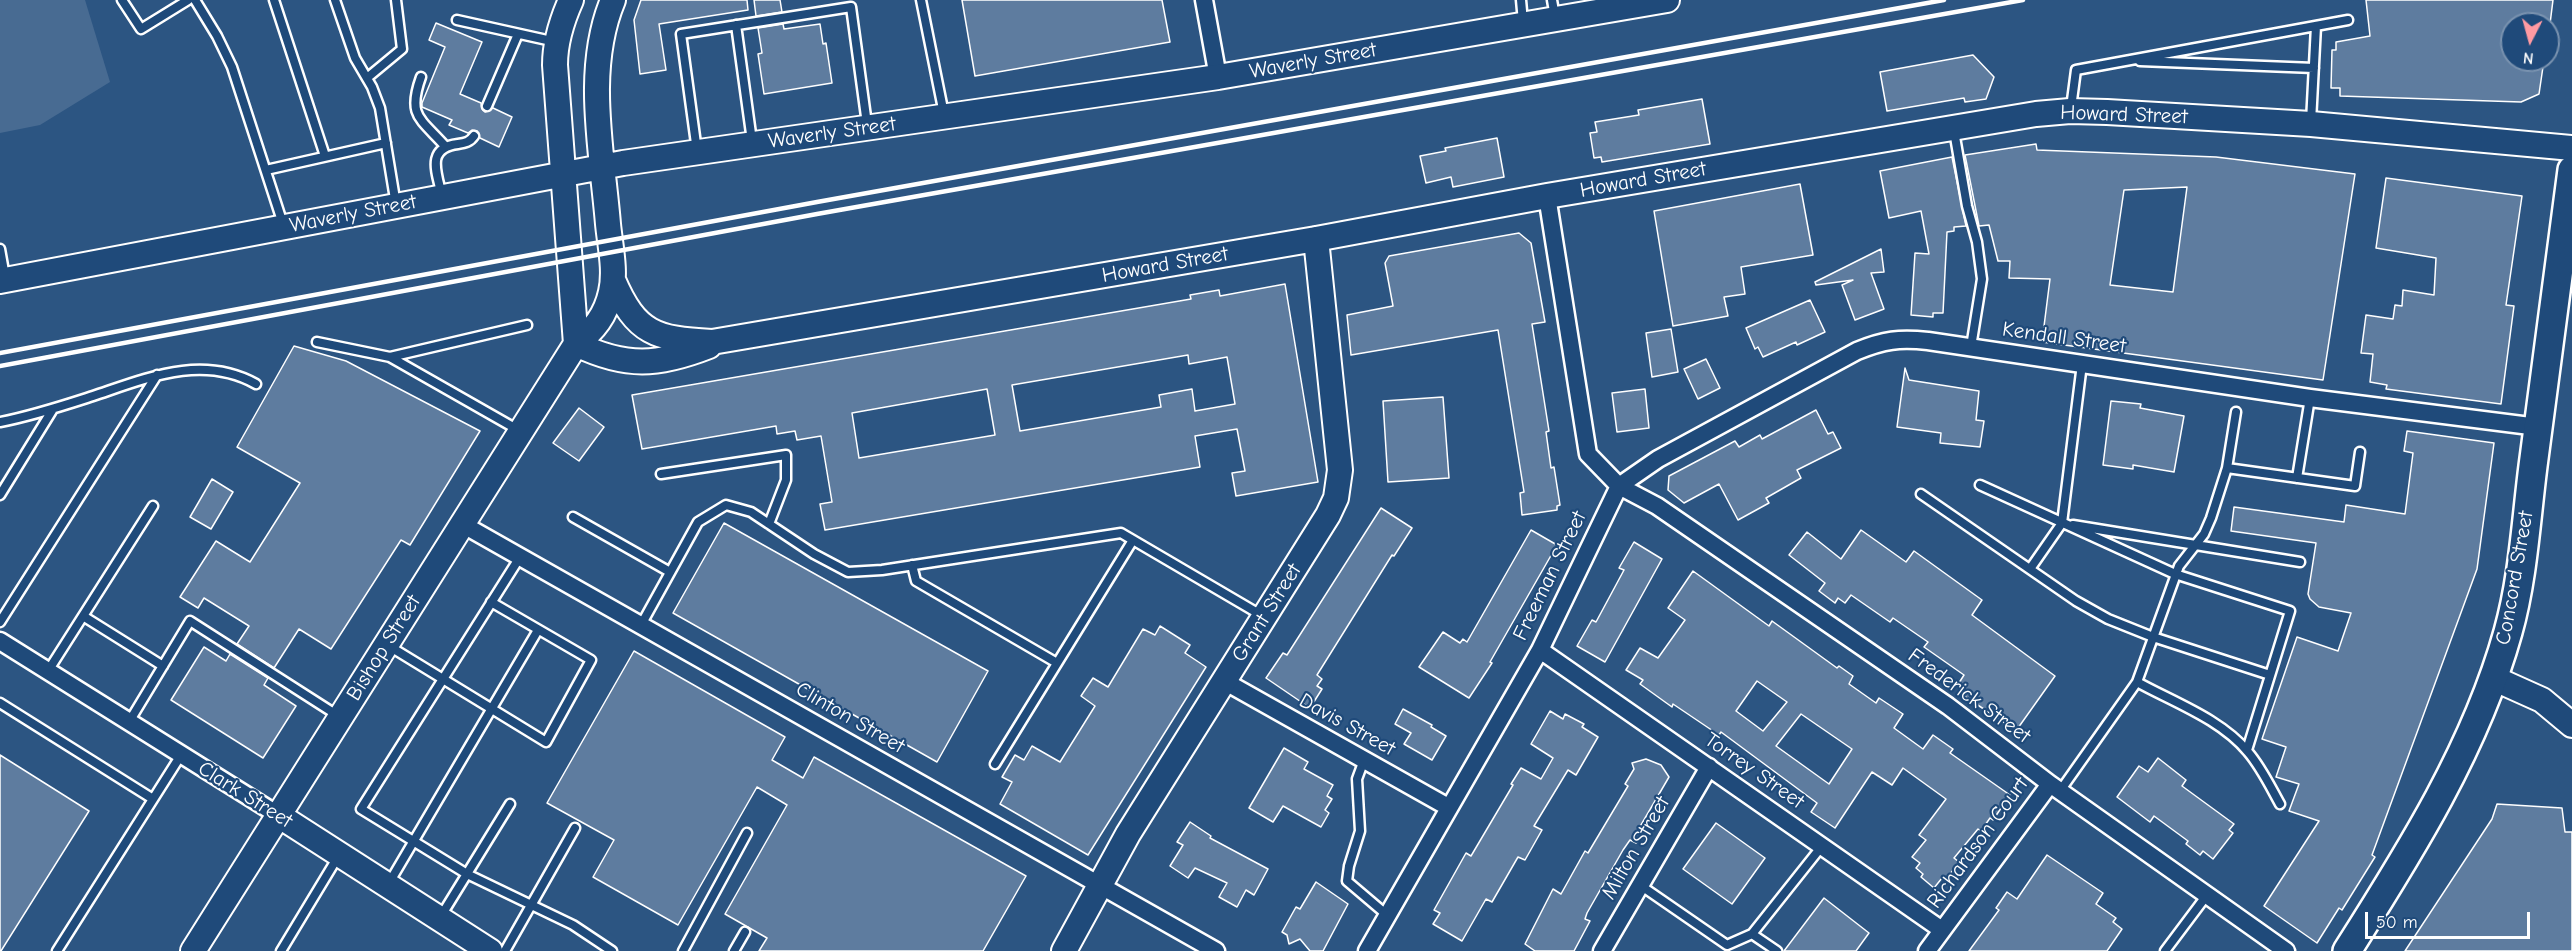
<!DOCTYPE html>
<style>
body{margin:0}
#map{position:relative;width:2572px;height:951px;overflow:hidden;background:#2c5582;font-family:"Comic Neue",sans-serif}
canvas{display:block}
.north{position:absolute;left:2500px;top:12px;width:60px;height:60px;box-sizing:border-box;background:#1f4a7a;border:2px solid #7992af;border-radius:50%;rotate:186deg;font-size:16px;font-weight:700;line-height:24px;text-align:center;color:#fff}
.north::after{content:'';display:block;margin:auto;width:21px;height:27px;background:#ff9aa2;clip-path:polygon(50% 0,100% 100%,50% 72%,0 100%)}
.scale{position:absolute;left:2365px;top:912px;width:165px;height:27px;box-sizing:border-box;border:3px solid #fff;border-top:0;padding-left:8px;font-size:18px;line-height:21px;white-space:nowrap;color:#fff;-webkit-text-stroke:4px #1f4a7a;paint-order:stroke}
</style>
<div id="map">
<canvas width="2572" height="951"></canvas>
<div class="north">N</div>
<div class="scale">50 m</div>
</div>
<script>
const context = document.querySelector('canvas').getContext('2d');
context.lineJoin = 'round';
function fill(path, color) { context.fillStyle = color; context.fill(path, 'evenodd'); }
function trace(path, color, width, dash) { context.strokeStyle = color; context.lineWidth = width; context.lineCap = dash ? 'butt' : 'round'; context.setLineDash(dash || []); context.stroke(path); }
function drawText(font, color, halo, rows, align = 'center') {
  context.font = font + ' "Comic Neue",sans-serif'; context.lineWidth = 4.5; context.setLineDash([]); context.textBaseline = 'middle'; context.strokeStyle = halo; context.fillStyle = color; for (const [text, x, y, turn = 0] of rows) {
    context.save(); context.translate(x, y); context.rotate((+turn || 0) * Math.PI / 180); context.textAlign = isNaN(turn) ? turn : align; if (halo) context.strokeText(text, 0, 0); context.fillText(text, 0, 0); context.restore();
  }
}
fill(new Path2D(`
 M0,0H85L110,82L40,125L0,133Z`), '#486b92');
const building = new Path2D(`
 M641,0H747L748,10L659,24L666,70L640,74L634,20Z
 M754,0H780L782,12L756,16Z
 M962,0H1162L1170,42L975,76Z
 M2366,0H2553L2550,24H2512V60H2544L2539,94L2521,102L2340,96V88H2331L2332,50H2336V42L2370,36Z
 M436,23L482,42L460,94L481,103L482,109L485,112L493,108L512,117L499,147L480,138L477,131L472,130L468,133L449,125L452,120L422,107V103L445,47L429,40Z
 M783,24L784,29L820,24L823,44L826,43L832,83L764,94L758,54L762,53L758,28Z
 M1973,55L1994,77L1986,99L1965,102L1964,98L1887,111L1880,72Z
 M1702,99L1710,144L1602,162L1601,157L1594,158L1590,133L1597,132L1595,122L1639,115L1638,110Z
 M1497,138L1504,177L1453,187L1451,177L1426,183L1420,156L1446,151L1445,148Z
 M2036,144L2037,150L2216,157L2355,174L2323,380L2042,342L2050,279L2009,278L2010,261H1998L1989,225L1979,226L1965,155ZM2187,187L2173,292L2110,285L2124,190Z
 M1952,157L1966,226L1954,227V231L1947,232L1943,313H1933V317L1911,315L1915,253L1929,254L1921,211L1889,218L1880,171Z
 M2386,178L2522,196L2506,305L2514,306L2501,404L2386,389L2387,385L2370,382L2373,354L2361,353L2366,315L2393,319L2395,305L2402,306L2403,290L2434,295L2436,258L2376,248Z
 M1800,184L1813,255L1741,267L1745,294L1724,297L1728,316L1673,326L1654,211Z
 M1519,233L1531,243L1545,322L1532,324L1549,431L1546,432L1551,468L1554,467L1560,505L1557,506V510L1522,515L1520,493L1524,492L1498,330L1351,355L1347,315L1393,306L1385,263L1389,256Z
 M1881,249L1884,272L1871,273L1884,309L1855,320L1842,285L1853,280L1816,285L1815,282Z
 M1285,284L1318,482L1236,496L1232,473L1245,471L1237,429L1195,436L1200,467L825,530L820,504L832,502L821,436L797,440L795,431L777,434L776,426L642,449L632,395L1191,299L1190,295L1219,290L1220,296ZM1188,355L1189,364L1227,357L1235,404L1195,411L1192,389L1159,395L1161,407L1020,431L1012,385ZM987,389L995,435L859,458L852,413Z
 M1810,300L1825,332L1797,345L1796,342L1763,357L1758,347L1755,349L1746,328Z
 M1671,329L1678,372L1652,377L1646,333Z
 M294,346L346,361L480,431L410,545L401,540L331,649L299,629L274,668L237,644L249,626L204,598L198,608L180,597L216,541L250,562L300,483L237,447Z
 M1706,359L1720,388L1698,399L1684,369Z
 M1905,368L1909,380L1979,391L1976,420L1984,421L1980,447L1940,443L1941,433L1897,427Z
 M1645,389L1649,428L1617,432L1612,393Z
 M1443,397L1449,478L1388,482L1383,401Z
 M2111,401L2141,404L2140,408L2184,416L2174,472L2133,465V469L2103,465Z
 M579,408L604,427L579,461L553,443Z
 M1816,410L1828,434L1833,432L1841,448L1797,470L1801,478L1766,498L1769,503L1738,520L1719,484L1684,503L1668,490L1669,476L1735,441L1739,447L1760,435L1762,439Z
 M2407,431L2494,443L2477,569L2372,855L2375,857L2342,910L2339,908L2317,943L2264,906L2319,821L2289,811L2299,784L2276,777L2286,747L2262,739L2297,637L2338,651L2351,613L2319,607L2310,599L2308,594L2316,543L2231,531L2234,507L2344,522L2346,505L2405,514L2413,453L2404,451Z
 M212,479L233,492L211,529L190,517Z
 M1381,508L1412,528L1394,556L1392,555L1317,675L1322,679L1317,686L1322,689L1310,708L1266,678L1283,653L1287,655Z
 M724,523L988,671L937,762L673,613Z
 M1531,530L1557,545L1490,662L1492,663L1469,698L1419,667L1443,632L1460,643L1463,639L1467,642Z
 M1861,530L1906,562L1914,551L1982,600L1972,615L2055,676L2018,728L2008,720L2005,723L1961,694L1964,690L1957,686L1964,675L1924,647L1928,642L1893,618L1890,622L1851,595L1845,603L1838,598L1835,603L1819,591L1825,583L1789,555L1807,532L1841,559Z
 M1634,542L1662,559L1605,662L1577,646L1592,620L1596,622L1624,570L1619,568Z
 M1693,571L1769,626L1772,621L1837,668L1839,666L1853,676L1849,684L1876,703L1879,698L1903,714L1894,728L1923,749L1933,735L1953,749L1950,753L2010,795L1993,820L1990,818L1981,831L1978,829L1954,858L1959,862L1945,881L1942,878L1934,888L1921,877L1923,874L1916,868L1920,863L1912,857L1926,840L1919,835L1946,799L1903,768L1892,785L1872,772L1835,828L1811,812L1817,803L1721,732L1719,735L1673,704L1672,707L1640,684L1643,680L1626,670L1640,648L1658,658L1685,620L1668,608ZM1757,681L1787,702L1763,731L1736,711ZM1801,714L1852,749L1829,784L1776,746Z
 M1160,626L1190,645L1185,653L1206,667L1088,855L1000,804L1012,782L1002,777L1015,755L1024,760L1032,746L1060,762L1095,706L1081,696L1093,678L1108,687L1143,629L1155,635Z
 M204,647L226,661L230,654L268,678L264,685L296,706L263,758L171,700Z
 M634,651L785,737L772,760L803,778L814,757L1026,876L983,951H759L767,938L725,914L787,805L757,787L678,925L593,877L614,840L547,803Z
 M1403,709L1432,725L1431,727L1446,736L1432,760L1404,744L1411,733L1395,724Z
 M1550,711L1563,719L1565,714L1584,724L1582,727L1598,737L1576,775L1568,770L1534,826L1542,830L1525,860L1518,857L1492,902L1486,899L1462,941L1433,924L1440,913L1434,910L1466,853L1471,856L1513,785L1511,784L1521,768L1541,779L1553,758L1531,744Z
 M1284,748L1308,762L1304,769L1333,785L1327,796L1332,799L1325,810L1329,813L1321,827L1283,806L1273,822L1249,808Z
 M0,755L89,811L1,951H0Z
 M2158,758L2186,780L2182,786L2234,824L2229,830L2233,833L2213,859L2203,851L2200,855L2186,844L2188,841L2154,816L2150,822L2117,797L2139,766L2148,772Z
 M1646,759L1661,765L1669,777L1641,825L1645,828L1636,843L1630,840L1623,850L1587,913L1585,919L1590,921L1574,951H1535L1525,944L1553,889L1561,894L1585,851L1588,853L1628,786L1625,784L1634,769L1632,763Z
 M2497,804L2562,808L2565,832H2572V951H2405L2492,819Z
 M1190,822L1211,836L1210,838L1268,869L1254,895L1246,890L1237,907L1219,897L1227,883L1195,868L1188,878L1170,866L1183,845L1177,842Z
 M1716,823L1765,858L1732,904L1683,869Z
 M2047,855L2103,893L2096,904L2116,918L2113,922L2122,929L2107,951H1969L1999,910L1996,908L2007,892L2017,899Z
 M1316,882L1348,904L1323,951H1310L1300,939L1289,944L1287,935L1282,932L1296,907L1300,909Z
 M1824,898L1869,933L1856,951H1784Z`);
fill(building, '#5e7c9f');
trace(building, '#fff', 1.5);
const lane = new Path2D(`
 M122,0L141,29L188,0
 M195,0L217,36L232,67L283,224
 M274,0L325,156
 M335,0L355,58L372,87L380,108L396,205
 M921,0L944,114
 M1521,0L1523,22
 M1552,0L1555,17
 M457,20L556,42
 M736,25L752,141
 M2140,61L2314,68
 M421,77C407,116 420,118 445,146
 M367,78L402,49L396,0
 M487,106L518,34
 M2071,108L2076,70L2348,20
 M2311,122L2316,26
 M1954,131L1967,206L1977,242L1982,279L1971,347
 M697,151L681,34L851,7L867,124
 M266,170L386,143
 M442,196C437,173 425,148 458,144C465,143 470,142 474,136
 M0,249L5,277
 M317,342L390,357
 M0,422C32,416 62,406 93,396C147,378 202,354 256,384
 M520,431L390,357L527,325
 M2227,468L2355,486L2360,452
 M661,474L786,455V480L769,524
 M2297,478L2310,398
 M1980,485L2175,574L2290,611L2247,750
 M1921,494L2076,601L2108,619L2153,637L2270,675
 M0,495L53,409
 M573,517L670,572
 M2073,525L2300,562
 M520,557L361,809L467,874L573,925L612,951
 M912,565L916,581L1057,663
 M2030,569L2062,523L2082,364
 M83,616L163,666
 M0,622L157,375
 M641,625L698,522L726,505L751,512L814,554L848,572L882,570L1121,533L1261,615
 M389,646L546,742L591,660L491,602
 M48,671L153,506
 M2137,682C2173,702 2221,719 2248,752C2261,767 2270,786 2280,804
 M0,703L153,799
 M129,722L190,621L340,717
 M1364,760L1357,779L1360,831L1349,866L1347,881L1387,915
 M995,764L1133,540
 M2060,791L2137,682L2179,566L2204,534L2211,518L2227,468L2236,412
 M389,883L538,630
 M1640,885L1727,945L1752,934L1822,846
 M441,916L510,804
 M1752,934L1777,951
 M57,951L181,755
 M281,951L339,855
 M505,951L575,828
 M683,951L747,833
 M734,951L745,932
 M2165,951L2207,895`);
const street = new Path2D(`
 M1204,0L1218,77
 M1547,196L1588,454L1619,486L1657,506L1948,706L2050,784L2286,951
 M462,524L1216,951
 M0,641L278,815
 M1540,650L1942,930
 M1224,681L1448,807
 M1367,951L1540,650L1619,486L1658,459L1857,351C1884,340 1899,338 1928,341L2310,398L2538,427
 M1602,951L1709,767
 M1927,951L2050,784`);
const secondary = new Path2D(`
 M571,0C562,20 555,42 555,65L576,344
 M613,280C636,334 656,339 712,342L1316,239L1547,196L2036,114L2070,111L2107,112L2311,124L2572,148
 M0,281L623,163L1218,77L1667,0
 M576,344C626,368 658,366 709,346
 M2493,678L2542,700L2572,725
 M278,815L490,951
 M193,951L576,344C594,330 606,315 611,292C616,271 610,245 608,224C602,151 584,69 613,0
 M1064,951L1128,834L1328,515L1336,498L1340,470L1316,239`);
const primary = new Path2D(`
 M2347,951C2410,852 2476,747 2508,632C2523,579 2526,521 2533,466C2546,367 2559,269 2572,170`);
trace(lane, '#fff', 13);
trace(street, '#fff', 21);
trace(secondary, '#fff', 28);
trace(primary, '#fff', 32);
trace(lane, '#1f4a7a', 8);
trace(street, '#1f4a7a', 16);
trace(secondary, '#1f4a7a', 24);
trace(primary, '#1f4a7a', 27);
trace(new Path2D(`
 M0,353L817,202L1944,0
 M0,366L817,214L2023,0`), '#fff', 4.5);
drawText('21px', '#fff', '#1f4a7a', [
 ["Waverly Street",1313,61,-10],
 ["Howard Street",2124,115,2],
 ["Waverly Street",832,133,-8],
 ["Howard Street",1643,180,-10],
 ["Waverly Street",353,214,-11],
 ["Howard Street",1165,265,-10],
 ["Kendall Street",2064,338,8],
 ["Freeman Street",1550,576,-64],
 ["Concord Street",2515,578,-80],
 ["Grant Street",1267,613,-58],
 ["Bishop Street",384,648,-58],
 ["Frederick Street",1969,696,36],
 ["Clinton Street",850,718,30],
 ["Davis Street",1347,725,29],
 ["Torrey Street",1754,771,35],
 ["Clark Street",245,795,32],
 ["Richardson Court",1978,843,-54],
 ["Milton Street",1636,848,-60]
]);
</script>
